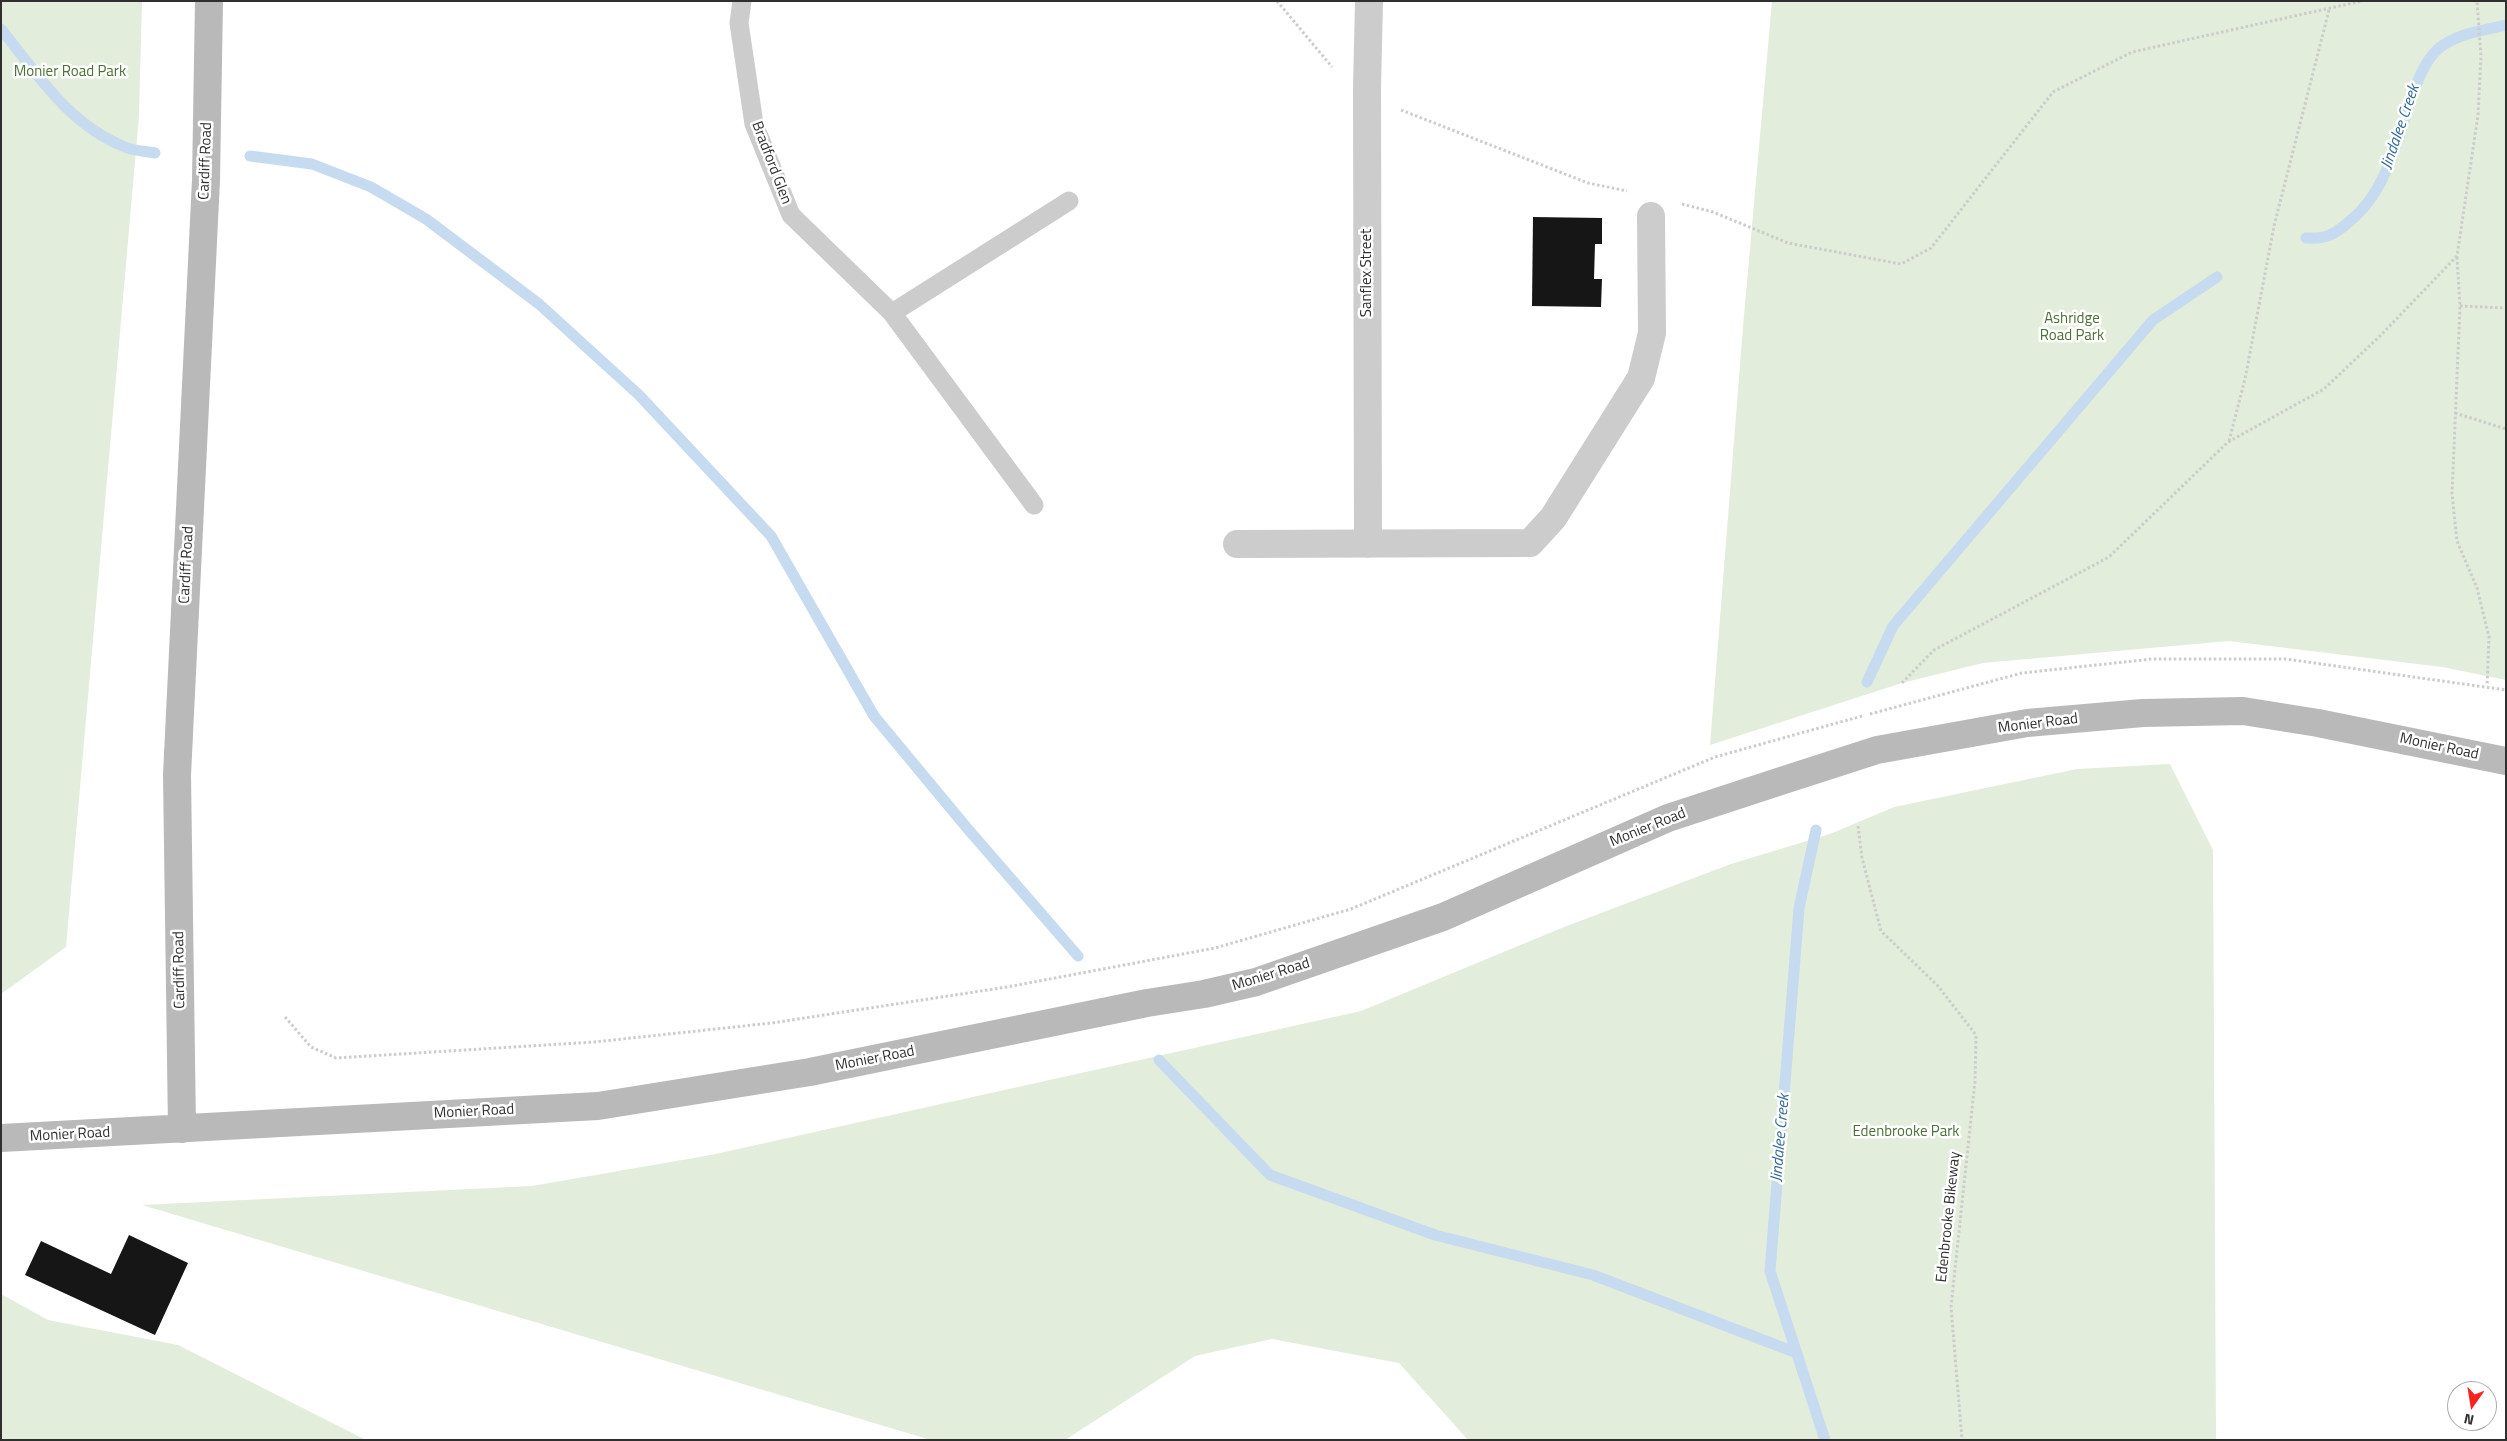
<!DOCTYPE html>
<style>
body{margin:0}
#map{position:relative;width:2507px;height:1441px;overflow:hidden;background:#fff;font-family:"Titillium Web",sans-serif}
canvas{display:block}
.frame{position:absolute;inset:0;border:2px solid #2f2f2f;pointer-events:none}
.north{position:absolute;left:2447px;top:1381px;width:50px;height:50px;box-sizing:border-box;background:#fff;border:1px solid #acacac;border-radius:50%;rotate:193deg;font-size:14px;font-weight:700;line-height:20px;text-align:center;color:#2f2f2f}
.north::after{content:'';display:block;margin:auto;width:18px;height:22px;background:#f62321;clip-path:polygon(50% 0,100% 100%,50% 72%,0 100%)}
</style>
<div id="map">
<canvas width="2507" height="1441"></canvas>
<div class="frame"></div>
<div class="north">N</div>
</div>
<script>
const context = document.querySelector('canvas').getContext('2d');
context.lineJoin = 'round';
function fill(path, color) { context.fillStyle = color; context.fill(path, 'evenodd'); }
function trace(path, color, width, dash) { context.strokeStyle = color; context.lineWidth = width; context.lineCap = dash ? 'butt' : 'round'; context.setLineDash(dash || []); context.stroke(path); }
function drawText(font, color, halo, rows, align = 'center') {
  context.font = font + ' "Titillium Web",sans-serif'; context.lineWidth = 5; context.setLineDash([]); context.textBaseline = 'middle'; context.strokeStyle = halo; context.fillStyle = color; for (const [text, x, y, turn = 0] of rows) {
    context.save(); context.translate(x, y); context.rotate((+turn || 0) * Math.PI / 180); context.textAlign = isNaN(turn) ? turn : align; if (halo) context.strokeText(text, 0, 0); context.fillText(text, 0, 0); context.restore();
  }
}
fill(new Path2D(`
 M1,1H142L139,116L66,947L1,994Z
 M1772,1H2506V680L2442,667L2229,641L1983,663L1902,683L1710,745L1743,327Z
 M2170,764L2213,850L2216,1440H1468L1399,1363L1272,1339L1195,1356L1065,1440H931L142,1205L532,1186L711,1155L1361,1011L1564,927L1731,864L1830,834L1894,807L2077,769Z
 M1,1294L48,1320L178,1345L366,1440H1Z`), '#e3eddb');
trace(new Path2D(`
 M1,29C38,75 68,124 125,147C134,151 145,151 155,153
 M250,156L312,164L371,187L426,219L539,304L639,395L771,536L874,716L967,828L1078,956
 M2306,238C2327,239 2334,235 2350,221C2385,193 2396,144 2410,103C2416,85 2423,63 2438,49C2457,33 2483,31 2506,25
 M1867,682L1893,626L2153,320L2217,277
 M1816,830L1799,908L1770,1271L1825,1440
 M1159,1060L1270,1175L1435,1235L1593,1275L1797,1353`), '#c6dbef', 11);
fill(new Path2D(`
 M1533,217L1602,218V244H1595L1594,279H1602L1601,307L1532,306Z
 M129,1235L188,1263L155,1335L25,1275L41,1241L111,1274Z`), '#161616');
trace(new Path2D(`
 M1277,1L1332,67
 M1401,110L1588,183L1627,191
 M1682,204L1713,212L1788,243L1901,264L1931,248L2053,92L2132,52L2362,1
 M2457,257L2460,306L2452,494L2457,541L2477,588L2489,637L2487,686
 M2460,306L2506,308
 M2455,413L2506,429
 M2229,441L2245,379L2274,226L2329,10
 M1902,683L1934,650L2109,557L2228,442L2324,389L2381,335L2457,256L2478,115L2481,56L2477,1
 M1870,714L2022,673L2152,659H2286L2506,690
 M1858,826L1862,858L1881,931L1938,986L1976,1035L1975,1081L1951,1307L1962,1440
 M285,1017L311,1047L336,1058L594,1042L772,1023L1007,987L1215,948L1351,909L1715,757L1862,716`), '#ccc', 3, [2.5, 2.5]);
trace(new Path2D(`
 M742,1L739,23L754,124L791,215L892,313L1034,505
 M892,313L1069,201`), '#ccc', 19);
trace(new Path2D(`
 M1237,544L1530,543L1553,518L1641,378L1652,333L1651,216
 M1368,544L1367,88L1369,1`), '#ccc', 28);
trace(new Path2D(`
 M182,1129L177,775L206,180L209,1
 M1,1138L598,1106L810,1072L1147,1003L1204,994L1256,982L1443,917L1668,818L1784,780L1877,750L2027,723L2143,713L2243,711L2318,723L2506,761`), '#b9b9b9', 28);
drawText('15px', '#4d6f38', '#fff', [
 ["Monier Road Park",70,72],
 ["Ashridge",2072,319],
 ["Road Park",2072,336],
 ["Edenbrooke Park",1906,1132]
]);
drawText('15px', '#2f2f2f', '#fff', [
 ["Cardiff Road",206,161,-88],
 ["Bradford Glen",771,163,69],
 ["Sanflex Street",1367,273,-90],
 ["Cardiff Road",187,565,-87],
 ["Monier Road",2038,724,-7],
 ["Monier Road",2439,747,12],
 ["Monier Road",1648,828,-22],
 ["Cardiff Road",180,970,-91],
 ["Monier Road",1271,975,-17],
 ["Monier Road",875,1059,-11],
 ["Monier Road",474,1112,-3],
 ["Monier Road",70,1135,-3],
 ["Edenbrooke Bikeway",1949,1217,-84]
]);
drawText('italic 16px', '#356a99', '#fff', [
 ["Jindalee Creek",2401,127,-71],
 ["Jindalee Creek",1781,1138,-85]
]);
</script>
